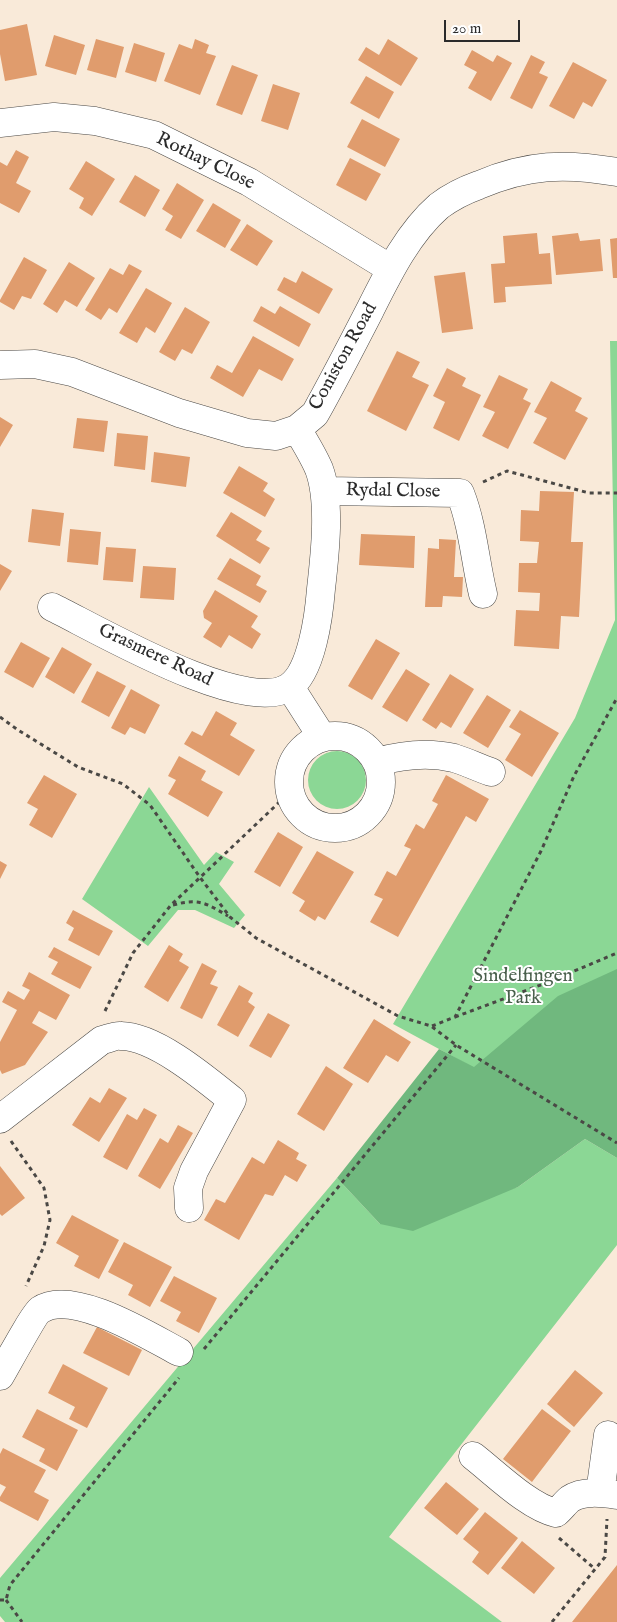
<!DOCTYPE html>
<style>
body{margin:0}
#map{position:relative;width:617px;height:1622px;overflow:hidden;background:#f9ead9;font-family:"IM FELL English",serif}
canvas{display:block}
.scale{position:absolute;left:444px;top:20px;width:76px;height:22px;box-sizing:border-box;border:2px solid #2b2b2b;border-top:0;padding-left:6px;font-size:15px;line-height:18px;white-space:nowrap;color:#2b2b2b;-webkit-text-stroke:4px #fff;paint-order:stroke}
</style>
<div id="map">
<canvas width="617" height="1622"></canvas>
<div class="scale">20 m</div>
</div>
<script>
const context = document.querySelector('canvas').getContext('2d');
context.lineJoin = 'round';
function fill(path, color) { context.fillStyle = color; context.fill(path, 'evenodd'); }
function trace(path, color, width, dash) { context.strokeStyle = color; context.lineWidth = width; context.lineCap = dash ? 'butt' : 'round'; context.setLineDash(dash || []); context.stroke(path); }
function drawText(font, color, halo, rows, align = 'center') {
  context.font = font + ' "IM FELL English",serif'; context.lineWidth = 4; context.setLineDash([]); context.textBaseline = 'middle'; context.strokeStyle = halo; context.fillStyle = color; for (const [text, x, y, turn = 0] of rows) {
    context.save(); context.translate(x, y); context.rotate((+turn || 0) * Math.PI / 180); context.textAlign = isNaN(turn) ? turn : align; if (halo) context.strokeText(text, 0, 0); context.fillText(text, 0, 0); context.restore();
  }
}
fill(new Path2D(`
 M610,341H617V1154L474,1068L393,1024L575,718L615,620Z
 M308 780a29 29 0 1 1 58 0a29 29 0 1 1-58 0Z
 M149,787L204,865L216,852L234,862L219,884L245,915L234,928L195,910H178L148,946L82,899Z
 M585,1139L617,1158V1245L389,1537L502,1622H5L0,1616V1578L337,1178L380,1224L518,1187Z`), '#8bd795');
fill(new Path2D(`
 M617,969V1158L585,1139L518,1187L413,1231L380,1224L337,1178L439,1049L474,1067L558,996Z`), '#70b87e');
fill(new Path2D(`
 M27,24L37,75L5,81L0,54V30Z
 M54,35L85,45L76,75L45,66Z
 M96,39L124,47L116,78L87,70Z
 M195,39L209,45L206,53L216,56L200,95L164,81L179,44L192,49Z
 M388,39L418,58L401,86L358,60L366,47L379,55Z
 M134,43L165,53L156,82L125,72Z
 M472,50L493,62L497,55L512,63L491,101L468,88L477,72L464,65Z
 M531,55L545,62L539,73L548,77L532,109L510,98Z
 M573,62L607,80L592,107L583,102L574,119L549,106Z
 M232,65L258,75L242,115L216,105Z
 M366,76L394,92L379,119L350,103Z
 M273,84L300,93L288,130L261,121Z
 M362,119L400,139L385,167L347,147Z
 M16,150L29,157L16,183L31,191L19,213L0,203V162L7,166Z
 M350,158L381,174L366,201L336,185Z
 M86,161L115,179L92,216L79,208L84,198L69,189Z
 M135,175L160,190L145,217L119,202Z
 M177,183L204,200L181,239L165,230L173,216L162,209Z
 M213,203L241,220L225,248L196,231Z
 M247,224L273,241L257,266L230,250Z
 M537,233L539,254L550,253L552,284L505,287L506,302L494,303L491,264L505,263L503,236Z
 M578,233L580,241L600,239L603,271L556,275L552,236Z
 M617,238V278H613L610,239Z
 M24,257L47,270L31,299L22,296L14,310L0,302V300Z
 M69,262L95,278L77,307L65,300L57,313L43,304Z
 M129,264L142,271L117,313L109,308L101,320L85,310L110,268L123,275Z
 M302,271L333,289L319,314L277,290L284,277L296,283Z
 M465,272L473,329L442,333L434,276Z
 M146,288L172,303L155,333L146,327L137,343L119,333Z
 M261,306L275,314L280,306L311,324L299,347L253,321Z
 M185,307L210,322L192,354L182,349L175,361L159,352Z
 M253,336L294,359L282,381L259,369L243,397L210,378L217,365L232,373Z
 M397,351L420,362L412,377L429,385L406,431L367,411Z
 M447,368L466,378L462,386L481,395L459,441L433,428L445,402L433,396Z
 M499,375L528,389L523,399L531,403L508,449L482,436L495,412L483,407Z
 M551,381L582,398L575,411L588,418L565,460L533,443L547,418L534,412Z
 M0,417L13,425L0,447Z
 M77,418L108,421L104,452L73,448Z
 M117,433L148,436L145,470L114,466Z
 M154,452L190,457L186,487L151,482Z
 M239,466L268,483L263,491L275,499L265,517L223,493Z
 M540,491L574,492L571,542H583L579,617L561,616L559,649L514,646L516,610L539,611L540,593L518,592L519,563H537L539,542L520,541L521,510L539,511Z
 M32,509L64,513L60,546L28,542Z
 M231,512L262,531L256,540L270,548L260,564L216,536Z
 M70,529L101,532L98,565L67,562Z
 M361,534L415,536L414,568L359,565Z
 M439,539L456,540L454,577H463L462,597L443,596L442,607H425L428,548L439,549Z
 M106,547L136,549L133,582L103,580Z
 M230,558L261,576L256,585L267,591L260,603L217,579Z
 M0,564L12,571L0,591Z
 M143,566L176,568L174,600L140,598Z
 M215,590L258,616L251,627L261,634L252,649L229,635L221,648L203,637L212,623L204,618L203,611Z
 M376,639L400,653L372,700L348,686Z
 M21,642L50,658L33,688L4,672Z
 M62,647L92,664L74,694L45,677Z
 M406,669L430,684L407,722L382,707Z
 M97,671L126,686L109,717L81,702Z
 M450,674L474,689L451,728L441,722L436,729L422,720Z
 M131,689L160,705L145,734L130,727L125,735L111,728Z
 M487,695L511,710L488,748L463,733Z
 M520,710L559,733L532,777L505,760L521,734L509,727Z
 M216,711L237,723L230,735L255,750L239,776L184,744L192,731L202,736Z
 M179,756L206,771L201,780L223,792L208,817L168,794L176,780L168,776Z
 M44,775L77,794L52,838L29,825L38,809L27,803Z
 M446,775L489,799L476,822L466,816L398,937L370,922L383,899L374,895L387,871L396,876L411,849L404,846L416,824L424,829L438,804L432,801Z
 M278,832L303,847L280,887L254,872Z
 M317,851L354,872L325,920L318,916L315,921L299,911L305,901L292,893Z
 M0,861L7,865L0,879Z
 M73,910L113,931L99,956L68,940L74,928L66,923Z
 M169,945L183,954L179,961L189,967L168,1002L144,987Z
 M54,947L92,967L80,989L51,974L58,962L48,957Z
 M202,963L217,971L210,984L218,987L202,1019L180,1008Z
 M29,972L70,995L56,1020L39,1011L32,1023L48,1032L25,1065L2,1074L0,1070V1042L17,1010L2,1002L8,991L24,1000L30,990L22,986Z
 M239,985L253,993L248,1002L255,1007L238,1037L217,1025Z
 M268,1013L290,1025L271,1058L249,1046Z
 M374,1019L411,1042L398,1062L386,1055L368,1083L343,1068Z
 M326,1066L353,1084L324,1131L297,1114Z
 M109,1088L127,1098L99,1142L72,1125L90,1097L100,1103Z
 M144,1108L157,1115L127,1170L103,1157L127,1114L137,1120Z
 M178,1125L193,1133L160,1189L138,1176L160,1138L168,1143Z
 M278,1140L299,1153L296,1159L307,1165L297,1182L285,1175L273,1196L265,1194L239,1240L204,1220L216,1199L225,1203L252,1157L264,1164Z
 M0,1166L25,1198L2,1216L0,1214Z
 M72,1215L119,1240L99,1279L74,1266L79,1256L56,1243Z
 M124,1242L172,1267L150,1307L128,1295L133,1285L108,1272Z
 M174,1276L217,1298L199,1333L176,1321L181,1312L160,1301Z
 M97,1327L142,1350L129,1376L83,1353Z
 M63,1364L108,1388L87,1428L69,1419L75,1407L48,1393Z
 M575,1370L603,1393L574,1427L547,1404Z
 M37,1409L78,1430L57,1471L39,1461L45,1449L22,1437Z
 M542,1409L571,1431L532,1482L503,1459Z
 M3,1448L46,1470L34,1492L49,1500L38,1521L0,1501V1497L6,1487L0,1484V1454Z
 M446,1482L479,1509L457,1535L424,1508Z
 M485,1512L518,1538L488,1575L472,1562L479,1552L463,1539Z
 M522,1541L555,1568L534,1594L501,1568Z
 M617,1565V1622H572Z`), '#e09c6d');
const minor = new Path2D(`
 M0,123L54,117L95,121L154,135L249,182L391,269
 M0,365L35,364L72,372L179,413L247,433L276,436L297,429L315,414C334,380 352,345 370,310C388,274 408,233 439,206C451,197 465,190 479,185C528,164 566,163 617,172
 M325,491L460,493C473,526 475,561 483,594
 M52,607C97,629 245,716 289,687C312,672 319,614 321,589C325,554 331,501 319,469C313,455 305,442 297,429
 M290,687L322,737
 M289 782a46 46 0 1 1 92 0a46 46 0 1 1-92 0Z
 M377,762C402,755 428,752 454,758C467,762 479,768 491,772
 M0,1119L102,1040C108,1039 115,1035 121,1036C155,1036 206,1079 232,1100L194,1171L188,1188L189,1208
 M0,1376C6,1366 34,1314 40,1310C72,1288 149,1336 179,1352
 M473,1456C495,1473 529,1507 556,1513C561,1509 565,1503 570,1499C583,1490 603,1493 617,1495
 M600,1493L608,1435`);
trace(minor, '#4a4845', 29);
trace(new Path2D(`
 M483,482L507,471L589,493H617
 M0,717L18,730L78,767L123,784L150,805L199,876L230,917L256,938L398,1016L431,1026L456,1045L617,1143
 M173,905C199,898 206,903 228,916
 M105,1011L133,953L171,905L290,792
 M455,1017L546,983L617,953
 M432,1026L455,1017L541,851L574,776L617,698
 M11,1141L44,1188L50,1220L44,1246L26,1286
 M204,1349L456,1045
 M559,1538L595,1569
 M0,1600H6L10,1585L179,1378
 M6,1600L22,1622
 M552,1622L605,1557L607,1519`), '#4a4845', 3, [4, 4]);
trace(minor, '#fff', 28);
drawText('19px', '#2b2b2b', '#fff', [
 ["Rothay Close",205,162,26],
 ["Coniston Road",344,357,-61],
 ["Rydal Close",393,492,1],
 ["Grasmere Road",155,656,25]
]);
drawText('19px', '#485f4b', '#fff', [
 ["Sindelfingen",523,977],
 ["Park",523,999]
]);
</script>
